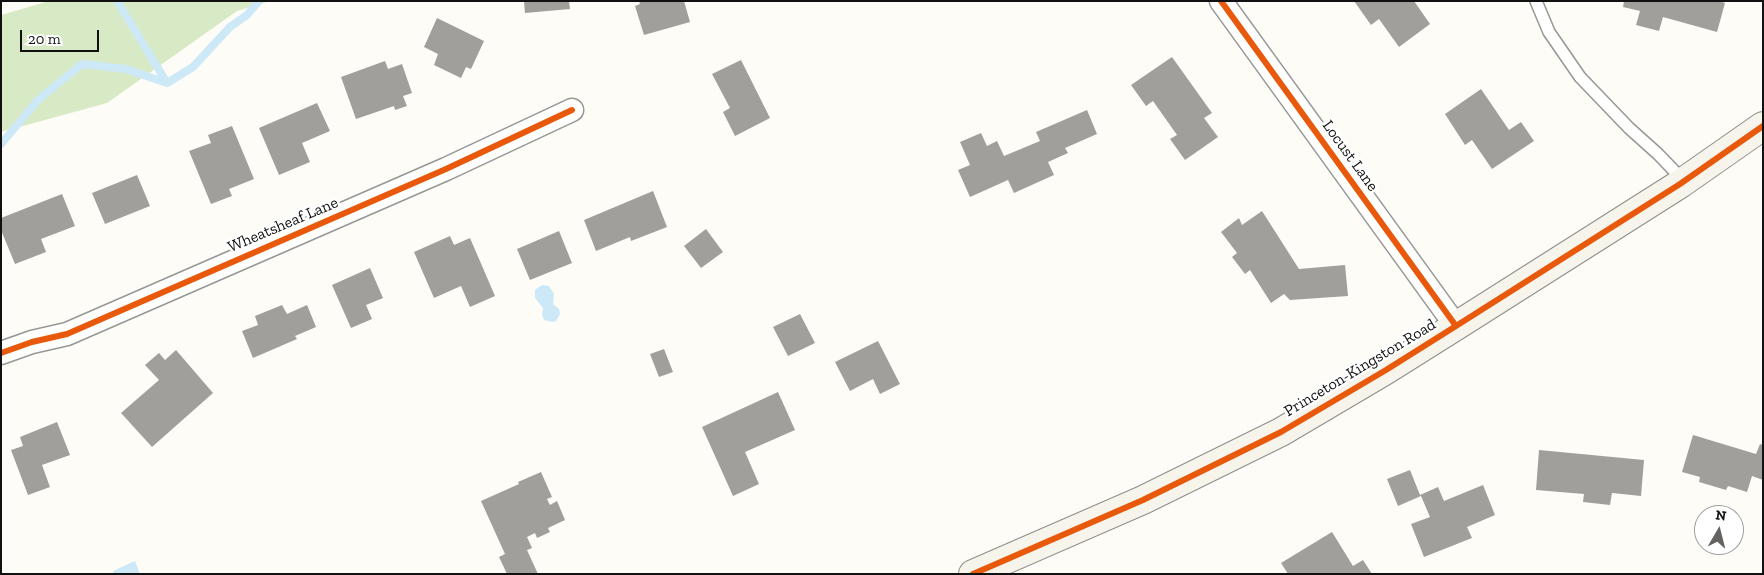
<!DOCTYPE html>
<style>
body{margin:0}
#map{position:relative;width:1764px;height:575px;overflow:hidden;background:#fdfcf7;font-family:"Zilla Slab",serif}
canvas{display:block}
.frame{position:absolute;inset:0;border:2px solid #111;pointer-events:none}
.north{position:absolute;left:1694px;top:505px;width:50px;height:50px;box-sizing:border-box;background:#fff;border:1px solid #a0a0a0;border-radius:50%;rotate:8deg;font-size:14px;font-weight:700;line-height:20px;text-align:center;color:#111}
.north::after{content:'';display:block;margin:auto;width:18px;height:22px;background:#646362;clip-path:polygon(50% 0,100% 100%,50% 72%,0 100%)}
.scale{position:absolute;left:20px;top:30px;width:79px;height:22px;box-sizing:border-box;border:2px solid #111;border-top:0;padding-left:6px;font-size:15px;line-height:18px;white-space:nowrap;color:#111;-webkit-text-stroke:4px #fff;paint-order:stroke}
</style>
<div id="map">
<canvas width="1764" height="575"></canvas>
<div class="frame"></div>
<div class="north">N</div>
<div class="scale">20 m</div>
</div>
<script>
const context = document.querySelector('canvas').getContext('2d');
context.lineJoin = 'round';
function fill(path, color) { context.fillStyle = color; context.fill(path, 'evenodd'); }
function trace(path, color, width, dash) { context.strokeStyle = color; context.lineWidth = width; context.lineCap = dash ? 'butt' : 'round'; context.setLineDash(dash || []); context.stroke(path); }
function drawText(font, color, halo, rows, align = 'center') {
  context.font = font + ' "Zilla Slab",serif'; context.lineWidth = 5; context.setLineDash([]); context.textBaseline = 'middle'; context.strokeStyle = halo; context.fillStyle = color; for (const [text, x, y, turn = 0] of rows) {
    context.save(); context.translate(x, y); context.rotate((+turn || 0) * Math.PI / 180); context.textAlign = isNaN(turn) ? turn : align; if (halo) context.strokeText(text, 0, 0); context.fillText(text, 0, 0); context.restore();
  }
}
fill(new Path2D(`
 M49,1H270L237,11L107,103L1,132V15Z`), '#d8eac5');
fill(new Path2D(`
 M542,285L549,286L554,294L553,304L559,309L560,314L556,321L552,322L544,320L542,315L543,308L535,298V290Z
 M135,561L140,574H114L113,571Z`), '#cde8f7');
trace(new Path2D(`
 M117,1L167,83
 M1,144L38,100L82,64L126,69L167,83L193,67L230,27L247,15L259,1`), '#cde8f7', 8);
fill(new Path2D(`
 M524,1H569L570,9L525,13Z
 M639,1H684L690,22L644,35L635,6L640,4Z
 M1354,1H1414L1430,24L1399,47L1379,19L1371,25Z
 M1624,1H1720L1725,3L1717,32L1663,17L1659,31L1636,25L1640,11L1623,7Z
 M437,18L484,41L471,69L466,67L461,78L434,65L438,54L424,47Z
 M1172,57L1212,113L1204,118L1218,137L1185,160L1170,139L1177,135L1153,101L1146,106L1131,85Z
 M741,60L770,118L735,136L723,112L730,108L712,74Z
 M385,61L388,69L402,64L412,93L403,96L407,106L395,110L394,106L356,119L341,77Z
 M1481,89L1509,130L1521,122L1534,141L1492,169L1472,140L1465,145L1445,114Z
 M317,103L330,131L302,143L310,162L279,175L259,128Z
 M1087,110L1097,134L1065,148L1068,153L1048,162L1054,175L1014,193L1008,180L970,197L958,170L970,165L960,142L981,133L987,146L997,141L1004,156L1040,141L1036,132Z
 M232,126L254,179L229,189L232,196L211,204L189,151L211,143L208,135Z
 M137,175L150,206L105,224L92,193Z
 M653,191L667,227L631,241L630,237L596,251L584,220Z
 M62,194L75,226L41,239L46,252L15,264L1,230V218Z
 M1262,211L1299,269L1345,265L1348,296L1290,300L1284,294L1271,303L1250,270L1245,274L1232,257L1237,253L1221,232L1239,218L1242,225Z
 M706,229L723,252L701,268L684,246Z
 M559,231L572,263L530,280L517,249Z
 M450,236L454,245L470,238L495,296L470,307L461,286L434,298L414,252Z
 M370,268L383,298L366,305L372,319L351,328L332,285Z
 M282,305L287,314L307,305L316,327L295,336L297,339L253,358L242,331L258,325L255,316Z
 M800,314L815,343L788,356L773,327Z
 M878,341L900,384L880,394L873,379L850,391L835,362Z
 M664,349L673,372L659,377L650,354Z
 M176,350L213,393L152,447L121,413L159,380L145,365L159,353L165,360Z
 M778,392L795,430L745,452L759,484L733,496L702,427Z
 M57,422L70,455L42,465L50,487L28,495L11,450L23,446L20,437Z
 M1693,435L1756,454L1760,444L1763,445V480L1752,476L1747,492L1728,486L1726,490L1699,482L1700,477L1682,472Z
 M1539,450L1644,460L1641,496L1612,493L1610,505L1583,502L1584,494L1536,490Z
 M1410,470L1420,495L1438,487L1444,501L1483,485L1495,515L1467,527L1472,538L1424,557L1411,524L1430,517L1421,496L1398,506L1387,479Z
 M541,472L552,497L547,499L550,505L557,501L565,520L548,528L550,532L537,538L535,533L527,537L532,548L527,550L538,574H507L499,557L505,554L481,501L519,484L518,482Z
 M1332,532L1353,566L1363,560L1372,574H1288L1281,563Z`), '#a19f9c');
const service = new Path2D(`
 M1536,1L1549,32L1580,77L1629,128L1658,154L1684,181`);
const minor = new Path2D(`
 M1221,1L1456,326
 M1,353L32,342L67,334L446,169L572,110`);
const secondary = new Path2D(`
 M973,574L1143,500L1281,432L1386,370L1456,326L1680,184L1763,126`);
trace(service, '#979795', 14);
trace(minor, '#979795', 25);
trace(secondary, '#8e8d8b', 30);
trace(service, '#fffffe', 11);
trace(minor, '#fffffe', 22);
trace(secondary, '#f6f4eb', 28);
trace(new Path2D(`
 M1221,1L1456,326
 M1,353L32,342L67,334L446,169L572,110
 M973,574L1143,500L1281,432L1386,370L1456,326L1680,184L1763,126`), '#e8590c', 6);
drawText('16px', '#111', '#fff', [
 ["Locust Lane",1350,156,54],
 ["Wheatsheaf Lane",283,225,-23],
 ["Princeton-Kingston Road",1360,368,-31]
]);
</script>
